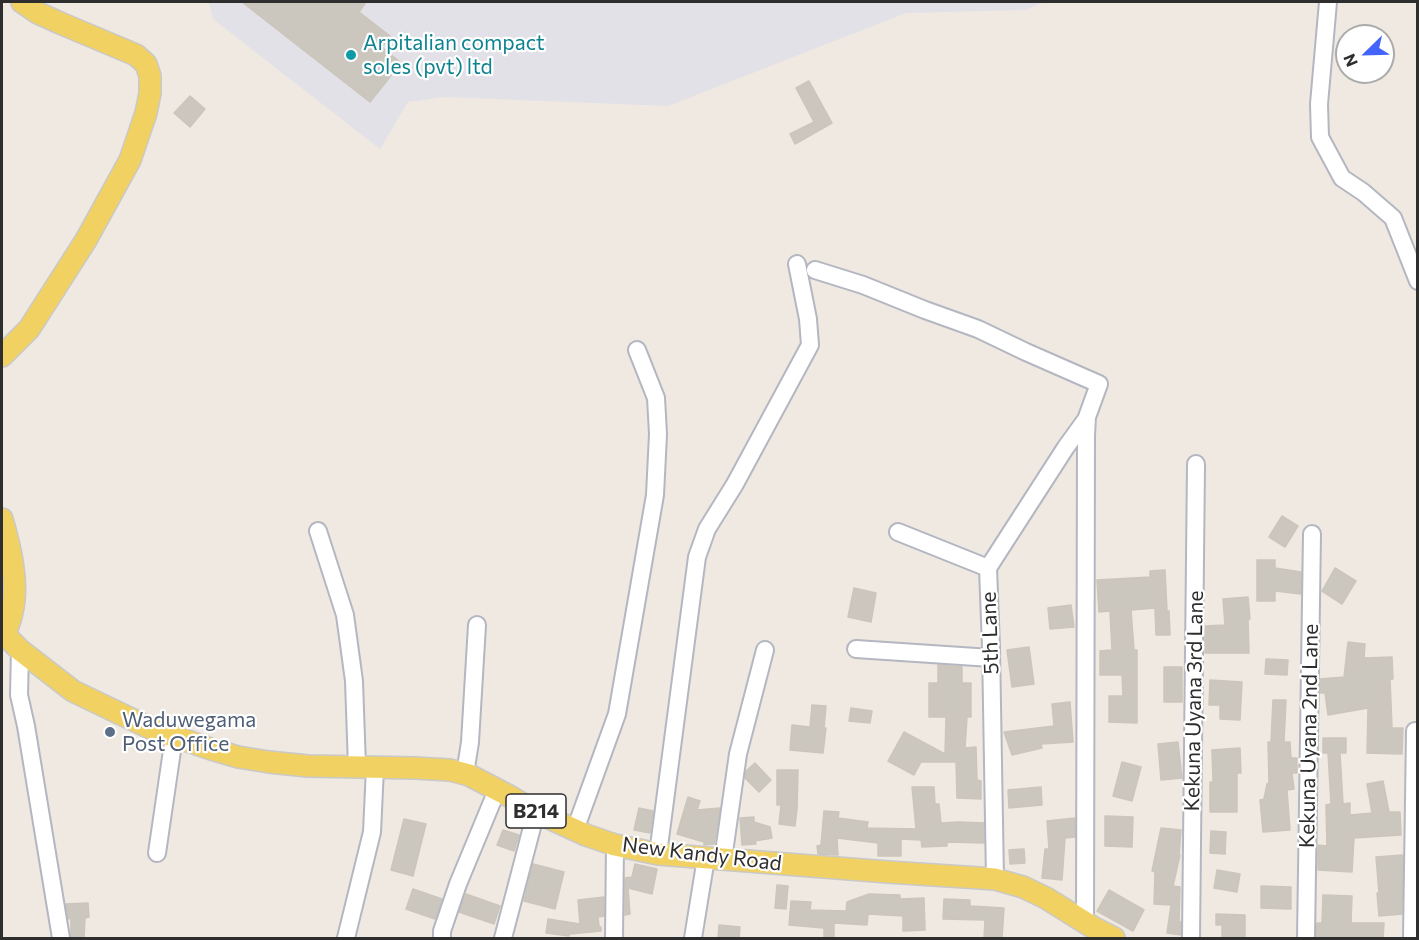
<!DOCTYPE html>
<style>
body{margin:0}
#map{position:relative;width:1419px;height:940px;overflow:hidden;background:#efe9e1;font-family:Commissioner,sans-serif}
canvas{display:block}
.frame{position:absolute;inset:0;border:3px solid #2e2e2e;pointer-events:none}
.north{position:absolute;left:1335px;top:24px;width:60px;height:60px;box-sizing:border-box;background:#fff;border:2px solid #ababab;border-radius:50%;rotate:247deg;font-size:16px;font-weight:700;line-height:24px;text-align:center;color:#2e2e2e}
.north::after{content:'';display:block;margin:auto;width:21px;height:27px;background:#4264fb;clip-path:polygon(50% 0,100% 100%,50% 72%,0 100%)}
</style>
<div id="map">
<canvas width="1419" height="940"></canvas>
<div class="frame"></div>
<div class="north">N</div>
</div>
<script>
const context = document.querySelector('canvas').getContext('2d');
context.lineJoin = 'round';
function fill(path, color) { context.fillStyle = color; context.fill(path, 'evenodd'); }
function trace(path, color, width, dash) { context.strokeStyle = color; context.lineWidth = width; context.lineCap = dash ? 'butt' : 'round'; context.setLineDash(dash || []); context.stroke(path); }
function drawText(font, color, halo, rows, align = 'center') {
  context.font = font + ' Commissioner,sans-serif'; context.lineWidth = 4.5; context.setLineDash([]); context.textBaseline = 'middle'; context.strokeStyle = halo; context.fillStyle = color; for (const [text, x, y, turn = 0] of rows) {
    context.save(); context.translate(x, y); context.rotate((+turn || 0) * Math.PI / 180); context.textAlign = isNaN(turn) ? turn : align; if (halo) context.strokeText(text, 0, 0); context.fillText(text, 0, 0); context.restore();
  }
}
fill(new Path2D(`
 M209,2H1044L1026,10L906,13L668,106L444,97L408,102L380,149L213,19Z`), '#e3e1e8');
const building = new Path2D(`
 M242,2H366L359,12L390,36L382,47L401,63L370,102Z
 M809,81L832,123L795,144L790,134L814,122L796,88Z
 M190,96L205,109L190,127L174,113Z
 M1282,516L1298,526L1285,547L1269,537Z
 M1257,560H1275V568L1301,572V594L1275,591V601H1257Z
 M1335,568L1356,581L1342,604L1322,591Z
 M1165,570L1167,611H1169L1170,635H1156L1155,608L1131,610L1134,650H1137V723L1109,722V696H1123L1122,675H1100V651L1112,650L1110,611L1099,612L1097,580L1150,577V571Z
 M854,588L876,593L871,622L848,617Z
 M1248,597L1250,619H1248L1249,653H1205V626L1225,625L1223,599Z
 M1071,605L1074,627L1050,629L1048,608Z
 M1348,642L1365,644L1364,658L1392,657L1393,679H1390L1392,728H1403L1402,754L1367,753L1368,708L1328,715L1325,693H1320V679L1344,677Z
 M1029,647L1034,684L1012,687L1007,650Z
 M1266,659L1288,660L1287,675L1265,674Z
 M938,665L962,667V683H971V717H967L965,748L976,747L977,780L981,781V799L957,798L956,762H921L914,775L888,761L904,732L945,754L946,717H929V683H938Z
 M1164,667H1182V702H1164Z
 M1210,680L1242,682L1240,720L1220,719V705H1209Z
 M1273,700H1286L1284,742H1290L1291,758H1297V773H1292L1294,789L1287,790L1290,830L1263,832L1260,800L1264,799L1267,784L1269,783L1268,742H1271Z
 M1070,702L1073,742L1041,744L1042,748L1012,755L1004,732L1054,726L1052,704Z
 M812,705L826,706L824,728H826L823,753L790,750L792,725L810,727Z
 M851,708L872,711L870,723L849,721Z
 M1323,738H1346V753H1340L1343,804L1350,803V815L1372,813L1367,784L1383,781L1389,812H1400L1401,835L1354,838L1352,872L1318,870V845L1327,846L1326,805L1331,804L1328,753H1323Z
 M1178,742L1182,778L1161,780L1158,744Z
 M1240,748L1241,773H1237V812H1210V782H1213L1212,750Z
 M1122,762L1141,767L1132,801L1113,796Z
 M755,763L771,780L759,792L745,778L746,771Z
 M777,770H798L797,809L795,826L779,824L781,805H777Z
 M912,787H934L935,804H939L941,823L959,822L984,823V843L947,842V846L922,847L921,840L901,839V856H878V843L837,838L838,855L818,854L817,846L821,845L824,811L839,812L838,818L868,822L867,828L916,829Z
 M1041,787L1042,805L1009,808L1008,790Z
 M688,797L700,801L697,810L720,808L714,844L704,845V842L677,834Z
 M639,808L653,811L650,833L634,830Z
 M1105,816L1133,817L1132,847L1105,846Z
 M754,817V822L770,827L772,838L755,841L756,844L742,845L740,818Z
 M1075,818V837L1065,838L1062,880L1042,878L1045,849H1049L1047,821Z
 M404,819L426,824L413,876L391,870Z
 M1161,828L1181,830L1179,855H1180L1173,886L1180,887L1179,922H1181V935L1167,933L1171,905L1154,904L1155,872L1152,871Z
 M503,830L519,835L514,851L497,845Z
 M1211,831L1226,832L1225,854L1210,853Z
 M1024,849L1025,863L1010,864L1009,850Z
 M1403,855L1402,914L1379,916L1377,893H1379L1376,857Z
 M533,864L564,872L555,909L524,901Z
 M635,864L657,869L652,894L628,888L630,914L625,915V878L632,877Z
 M1217,870L1240,874L1237,892L1214,888Z
 M777,885L788,886L786,909L775,908Z
 M1261,886L1291,887V909L1261,908Z
 M413,889L442,899L435,919L406,909Z
 M1109,890L1144,910L1133,931L1097,911Z
 M466,894L500,906L494,924L459,912Z
 M869,894L900,895V899L924,898L925,930L903,931V916L868,914L867,925L834,923V939L824,938V928L789,925L791,901L811,902L810,910L846,911L847,902Z
 M1323,895L1352,896L1351,923H1384L1383,939H1316L1317,923H1322Z
 M604,897V916L598,917L599,927H601V931L570,934L569,936L546,933L548,919L580,924L578,900Z
 M944,899L970,900V906L1004,908L1002,939H984L985,920L943,919Z
 M88,903L89,917L85,918L84,939H71V918L68,919L66,904Z
 M1216,914L1245,915V939H1222V925H1216Z
 M719,925L740,927L739,939H718Z`);
fill(building, '#cbc7bf');
trace(building, '#cbc5ba', 1.5);
const minor = new Path2D(`
 M1328,2L1319,104L1320,137L1342,178L1363,192L1393,218L1418,281
 M815,270L863,285L925,310L978,329L1026,352L1099,384L1087,417L1086,435L1085,922
 M318,531L345,615L354,681L357,767
 M898,532L988,568
 M856,649L991,658
 M20,650L19,695L26,726L61,938
 M465,774L470,742L477,625
 M575,830L617,714L655,495L658,434L656,398L637,350
 M157,853L174,737
 M658,854L697,557L707,529L735,484L810,345L808,319L797,264
 M723,859L738,754L765,650
 M995,879L991,647L988,568L1066,447L1087,418
 M346,938L372,832L375,768
 M442,938V931L458,884L497,790
 M503,938L536,812
 M614,938L615,845
 M693,938L706,858
 M1191,938L1196,464
 M1306,938L1312,534
 M1412,938L1415,731`);
const major = new Path2D(`
 M2,356L29,329L86,240L130,160L146,113L150,93V76L146,64L136,55L60,23L38,13L22,2
 M2,519C10,547 19,583 12,612C11,620 7,627 5,635
 M2,632L20,650L73,691L150,728L211,749L238,757L269,762L308,766L415,768L450,770L469,775L511,797L536,812L586,835L615,845L658,854L888,872L995,879L1023,887L1046,898L1094,928L1114,938`);
trace(minor, '#b4b7c1', 20);
trace(major, '#c9c9c9', 24);
trace(minor, '#fff', 16);
trace(major, '#f2d163', 21);
for (const [x, y, r, color] of [
 [351,55,6,"#0f9aa8"],
 [110,732,6,"#5c6f8a"]
]) { const dot = new Path2D(); dot.arc(x, y, r, 0, 2 * Math.PI); context.fillStyle = color; context.fill(dot); trace(dot, '#fff', 2); }
for (const [x, y, w] of [
 [536,811,60]
]) { const box = new Path2D(); box.roundRect(x - w / 2, y - 17, w, 34, 4.5); context.fillStyle = '#fff'; context.fill(box); trace(box, '#2e2e2e', 1.5); }
drawText('bold 20px', '#2e2e2e', null, [
 ["B214",536,811]
]);
drawText('21px', '#0d838f', '#fff', [
 ["Arpitalian compact",363,43],
 ["soles (pvt) ltd",363,67]
], 'left');
drawText('21px', '#2e2e2e', '#fff', [
 ["5th Lane",990,633,-92],
 ["Kekuna Uyana 3rd Lane",1194,701,-89],
 ["Kekuna Uyana 2nd Lane",1309,736,-89],
 ["New Kandy Road",702,854,7]
]);
drawText('21px', '#4e5e75', '#fff', [
 ["Waduwegama",122,720],
 ["Post Office",122,744]
], 'left');
</script>
